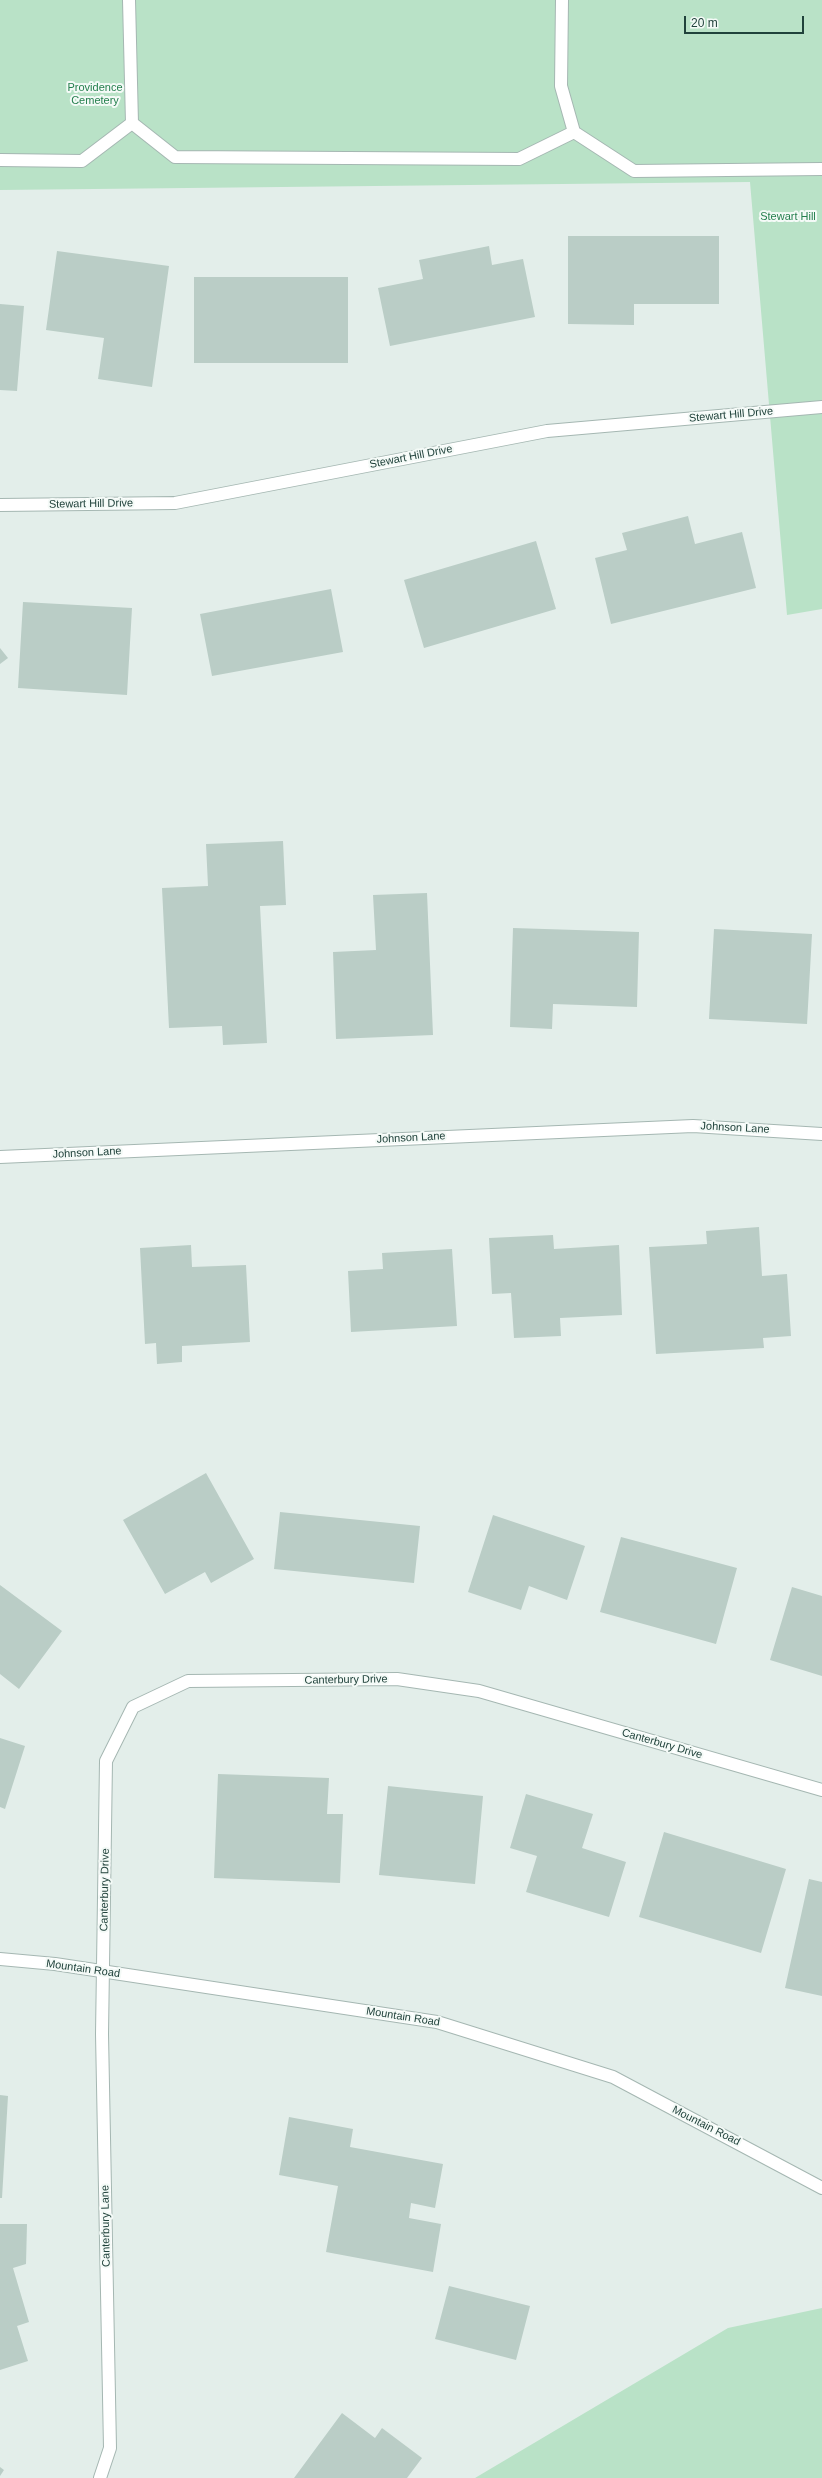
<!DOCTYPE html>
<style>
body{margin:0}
#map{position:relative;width:822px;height:2478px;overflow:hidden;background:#e3eeea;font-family:Helvetica,sans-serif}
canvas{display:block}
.scale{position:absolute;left:684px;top:16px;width:120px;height:18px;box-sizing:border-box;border:2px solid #20423b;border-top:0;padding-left:5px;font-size:12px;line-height:14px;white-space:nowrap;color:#20423b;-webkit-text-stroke:3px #f4faf7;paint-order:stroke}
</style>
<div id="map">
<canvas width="822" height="2478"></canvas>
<div class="scale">20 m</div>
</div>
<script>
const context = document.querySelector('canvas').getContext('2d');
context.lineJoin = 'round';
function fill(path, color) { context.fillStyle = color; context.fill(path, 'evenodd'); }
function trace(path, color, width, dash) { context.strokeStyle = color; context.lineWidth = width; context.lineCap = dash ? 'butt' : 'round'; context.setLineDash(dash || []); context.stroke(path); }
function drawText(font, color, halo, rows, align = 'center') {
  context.font = font + ' Helvetica,sans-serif'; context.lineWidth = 4; context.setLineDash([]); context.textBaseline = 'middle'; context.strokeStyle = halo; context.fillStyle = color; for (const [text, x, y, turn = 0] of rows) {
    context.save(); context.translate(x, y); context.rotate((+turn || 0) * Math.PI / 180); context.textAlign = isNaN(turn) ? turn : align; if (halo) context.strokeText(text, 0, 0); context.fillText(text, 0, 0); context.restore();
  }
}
fill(new Path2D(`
 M0,0H822V609L787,615L750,182L0,190Z
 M822,2308V2478H475L728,2328Z`), '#b9e2c7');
fill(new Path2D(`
 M568,236H719V304H634V325L568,324Z
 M489,246L492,265L523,259L535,317L390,346L378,288L423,279L419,260Z
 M57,251L169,266L152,387L98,379L104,338L46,330Z
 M194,277H348V363H194Z
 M0,304L24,306L17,391L0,390Z
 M688,516L695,544L742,532L756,588L611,624L595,558L627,550L622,533Z
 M536,541L556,609L424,648L404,580Z
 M331,589L343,652L212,676L200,614Z
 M23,602L132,608L127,695L18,688Z
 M0,648L8,658L0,664Z
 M283,841L286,905L260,906L267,1043L223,1045L222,1026L169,1028L162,888L208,886L206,844Z
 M427,893L433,1035L336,1039L333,952L376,950L373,895Z
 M513,928L639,932L637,1007L553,1004L552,1029L510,1027Z
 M714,929L812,934L807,1024L709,1019Z
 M759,1227L762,1276L787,1274L791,1336L763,1338L764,1348L656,1354L649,1247L707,1244L706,1231Z
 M553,1235L554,1249L619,1245L622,1315L560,1318L561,1336L514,1338L511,1293L492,1294L489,1238Z
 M191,1245L192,1267L246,1265L250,1342L182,1346V1362L157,1364L156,1343L145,1344L140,1248Z
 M452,1249L457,1326L351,1332L348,1271L383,1269L382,1253Z
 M206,1473L254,1559L211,1583L205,1572L165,1594L123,1520Z
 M280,1512L420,1526L414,1583L274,1569Z
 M493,1515L585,1546L567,1600L529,1586L521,1610L468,1592Z
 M621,1537L737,1568L716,1644L600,1612Z
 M0,1585L62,1631L19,1689L0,1674Z
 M792,1587L822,1596V1676L770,1660Z
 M0,1738L25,1746L5,1809L0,1807Z
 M218,1774L329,1778L327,1814H343L340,1883L214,1878Z
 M388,1786L483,1796L475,1884L379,1875Z
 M526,1794L593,1814L582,1848L626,1862L609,1917L526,1892L537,1856L510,1848Z
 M664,1832L786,1869L761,1953L639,1917Z
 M809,1879L822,1882V1996L785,1988Z
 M0,2095L8,2096L2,2198H0Z
 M289,2117L353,2129L350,2147L443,2164L435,2208L411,2203L409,2218L441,2224L433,2272L326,2252L338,2186L279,2175Z
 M0,2224H27L26,2264L13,2268L29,2322L17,2326L28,2361L0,2370Z
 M449,2286L530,2306L516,2360L435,2339Z
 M342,2413L375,2438L382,2428L422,2458L407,2478H294Z
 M0,2467L4,2470L0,2476Z`), '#bacdc6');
const service = new Path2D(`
 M129,0L132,123
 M562,0L561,86L574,132
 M0,160L82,161L132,123L175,157L519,159L574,132L634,171L822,169`);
const minor = new Path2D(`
 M0,505L175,503L547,431L822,407
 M0,1157L693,1126L822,1134
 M100,2478L110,2448L102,2034L106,1761L133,1707L188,1681L397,1679L479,1691L822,1790`);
const tertiary = new Path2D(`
 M0,1959L55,1964L437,2022L613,2077L822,2188`);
trace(service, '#a5b7b2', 14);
trace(minor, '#a5b7b2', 14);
trace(tertiary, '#a5b7b2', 14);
trace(service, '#fff', 12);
trace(minor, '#fff', 12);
trace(tertiary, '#fff', 12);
drawText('11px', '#247f4d', '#f4faf7', [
 ["Providence",95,88],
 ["Cemetery",95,101],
 ["Stewart Hill",788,217]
]);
drawText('11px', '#20423b', '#f4faf7', [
 ["Stewart Hill Drive",731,415,-5],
 ["Stewart Hill Drive",411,457,-11],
 ["Stewart Hill Drive",91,504,-1],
 ["Johnson Lane",735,1128,3],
 ["Johnson Lane",411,1138,-3],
 ["Johnson Lane",87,1153,-3],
 ["Canterbury Drive",346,1680,-1],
 ["Canterbury Drive",662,1744,16],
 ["Canterbury Drive",105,1890,-89],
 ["Mountain Road",83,1969,8],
 ["Mountain Road",403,2017,9],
 ["Mountain Road",706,2126,27],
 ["Canterbury Lane",106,2226,-91]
]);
</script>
